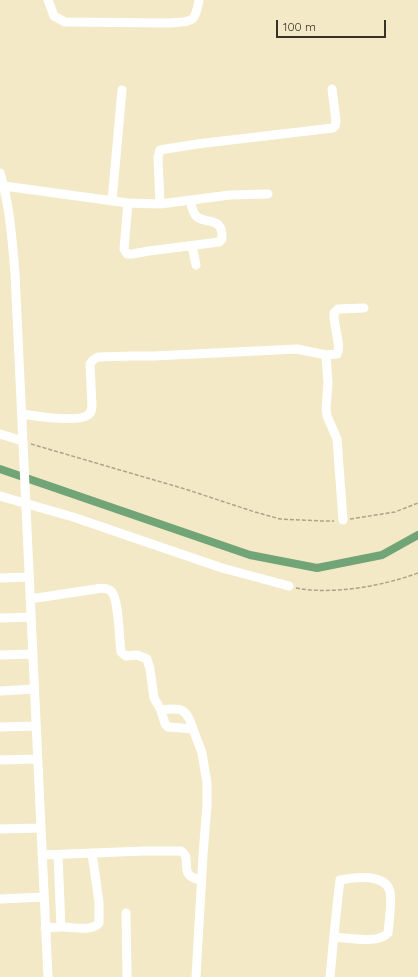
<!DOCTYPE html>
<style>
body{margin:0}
#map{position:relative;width:418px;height:977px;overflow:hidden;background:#f3e9c7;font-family:Quicksand,sans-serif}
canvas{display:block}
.scale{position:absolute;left:276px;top:20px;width:110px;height:18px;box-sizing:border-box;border:2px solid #363225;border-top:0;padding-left:5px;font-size:12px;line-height:14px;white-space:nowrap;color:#363225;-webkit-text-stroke:3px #f3e9c7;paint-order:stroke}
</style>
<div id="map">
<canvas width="418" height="977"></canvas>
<div class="scale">100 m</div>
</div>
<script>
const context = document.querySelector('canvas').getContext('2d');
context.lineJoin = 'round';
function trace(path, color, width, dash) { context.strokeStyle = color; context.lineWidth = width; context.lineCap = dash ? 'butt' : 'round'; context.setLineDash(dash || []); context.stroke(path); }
trace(new Path2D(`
 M0,469L250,555L317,568L382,555L418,535`), '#71a477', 8);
trace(new Path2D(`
 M31,444L185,489L255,512L280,519L322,521H334
 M350,519L395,512L418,503
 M296,588C333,595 383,586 418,573`), '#aba48a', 1.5, [4, 2]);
trace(new Path2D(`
 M48,0L54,16L65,22L169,23C192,21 195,24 199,0
 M0,173C10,206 12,239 15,273L48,977
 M0,188L4,186L128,203L160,204L230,195L268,194
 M112,201L122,90
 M128,203L124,249L127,254H132L149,251L219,242L222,239C222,235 222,232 221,229C216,217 199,224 194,213C192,209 191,204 191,200
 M160,204L158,157L160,150L197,144L333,128L335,126L336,121L332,89
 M192,246L196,265
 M326,355L337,354C342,346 333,326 334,313L338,309L364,308
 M22,414C35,416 78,423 88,415C91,413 92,410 92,406L90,364L93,360L98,357L131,356H154L297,349L326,355L328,383L326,409L327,416L337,439L343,520
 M0,434L23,441
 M0,496L73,517L222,568L289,586
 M0,578L29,577
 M30,599L96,589C101,588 107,588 111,591C119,598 119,640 121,652L126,656L137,655L147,659L150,669L154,698L161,710L165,724L168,727L193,729L202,753L207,783V805L203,855L196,977
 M0,618L31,617
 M0,655L33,654
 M0,691L34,689
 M161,710C182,707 187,709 193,729
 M0,727L36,726
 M0,760L38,759
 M0,829L41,828
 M42,855L144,851H181C194,859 176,876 201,880
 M58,855L61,927
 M0,899L44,897
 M126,913L127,977
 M45,928C51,928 56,927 62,927C73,927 91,932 99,923V902L92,853
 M330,977C333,945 336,912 340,880C354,877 386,873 390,892C392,901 389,923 388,933C379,944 347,938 334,937`), '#fff', 9);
</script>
